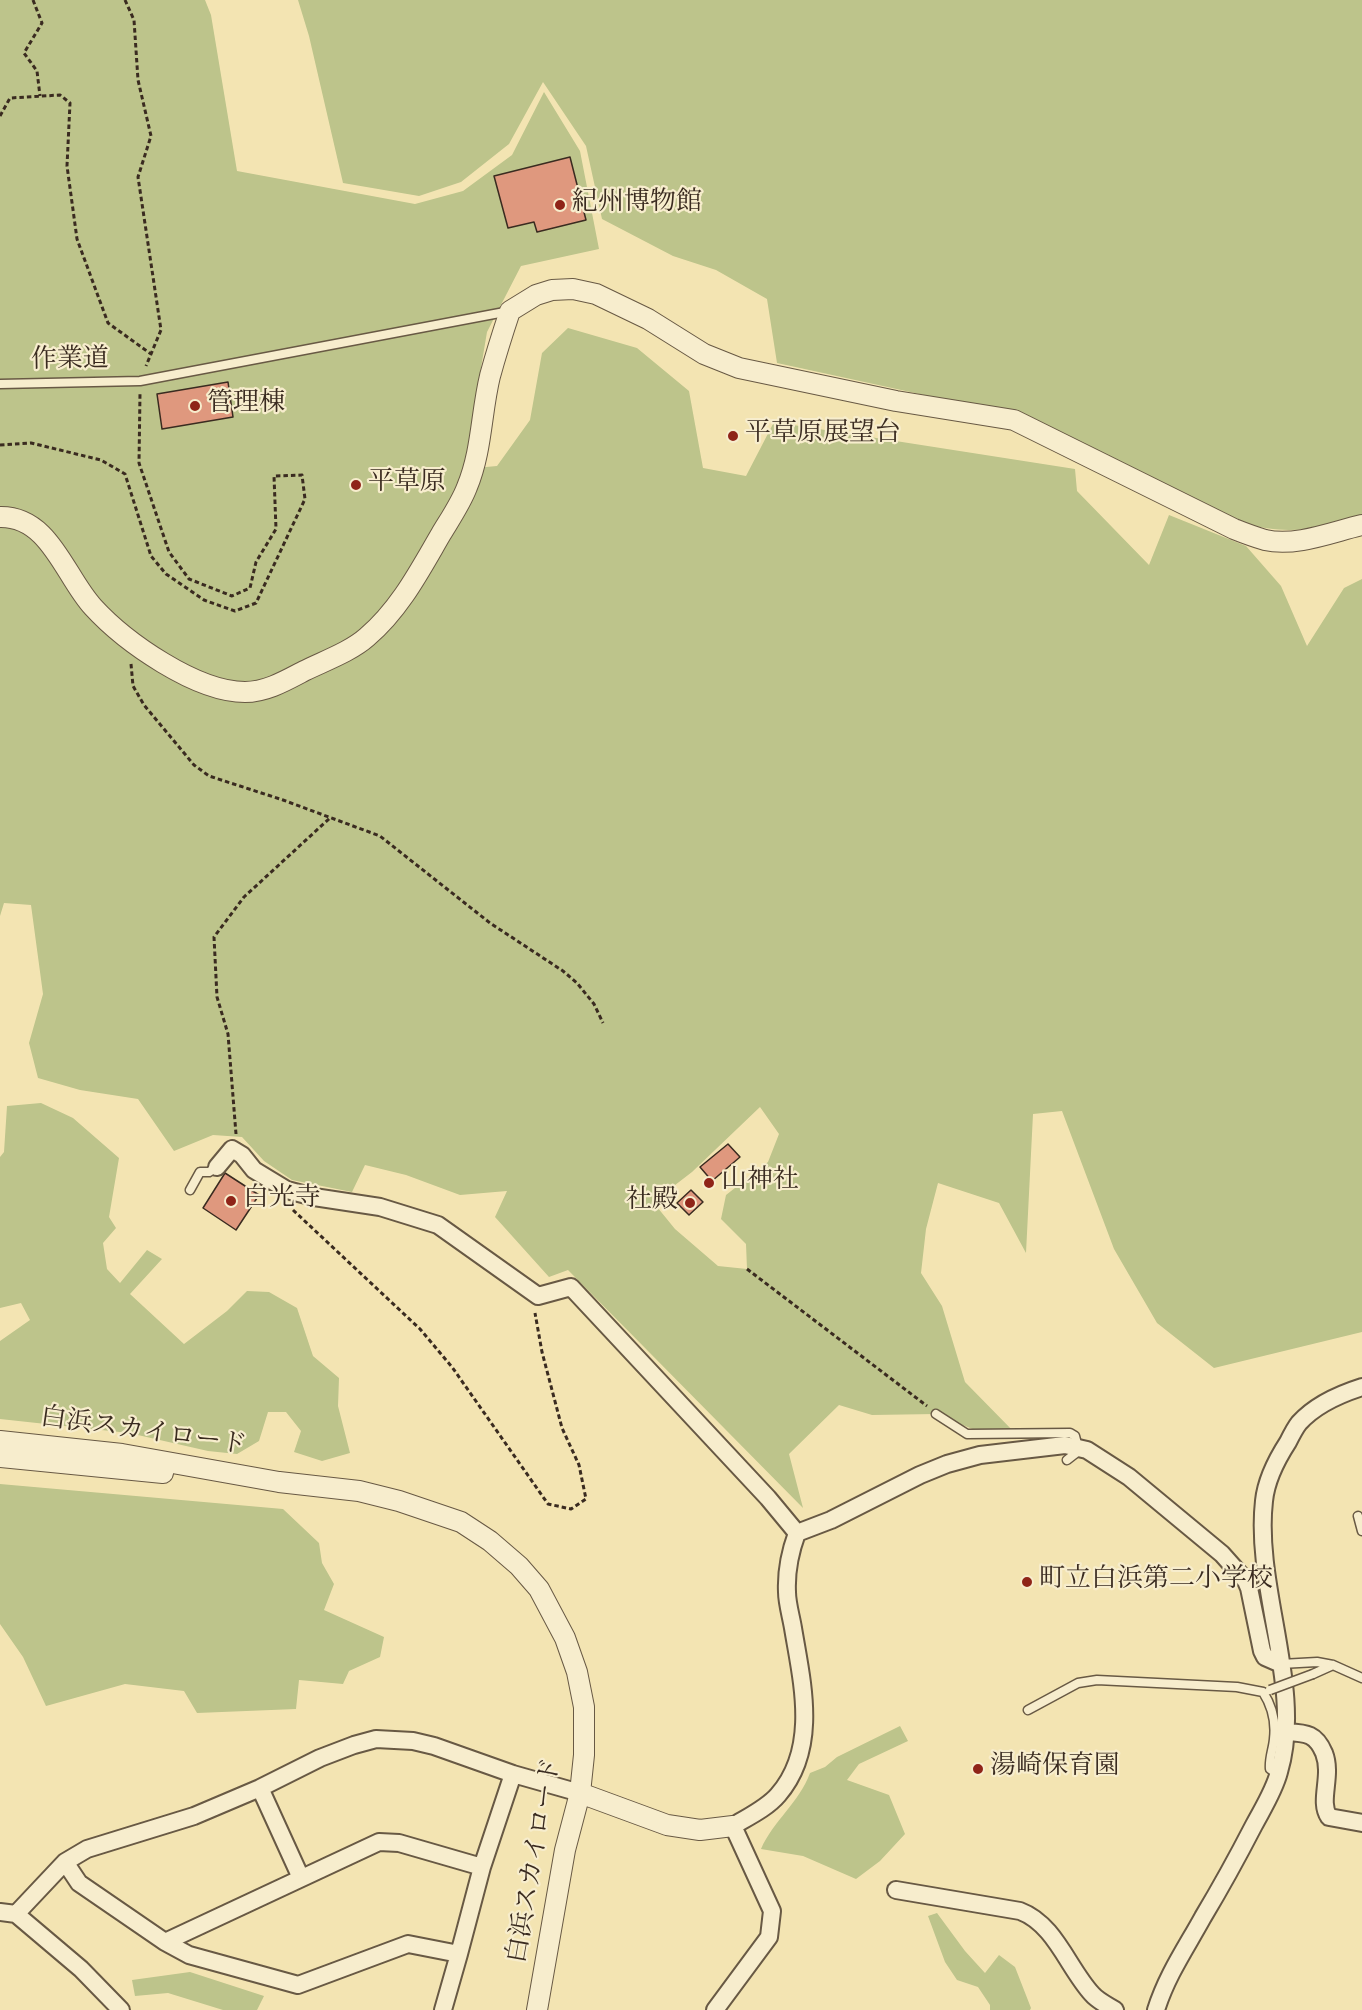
<!DOCTYPE html>
<meta charset="utf-8">
<style>
body{margin:0}
canvas{display:block;background:#f3e4b2}
</style>
<canvas width="1362" height="2010"></canvas>
<script>
const context = document.querySelector('canvas').getContext('2d');
context.lineJoin = 'round';
function fill(path, color) { context.fillStyle = color; context.fill(path, 'evenodd'); }
function trace(path, color, width, dash) { context.strokeStyle = color; context.lineWidth = width; context.lineCap = dash ? 'butt' : 'round'; context.setLineDash(dash || []); context.stroke(path); }
function drawText(font, color, halo, rows, align = 'center') {
  context.font = font + ' "Sorts Mill Goudy","Noto Serif JP",serif'; context.lineWidth = 4.5; context.setLineDash([]); context.textBaseline = 'middle'; context.strokeStyle = halo; context.fillStyle = color; for (const [text, x, y, turn = 0] of rows) {
    context.save(); context.translate(x, y); context.rotate((+turn || 0) * Math.PI / 180); context.textAlign = isNaN(turn) ? turn : align; if (halo) context.strokeText(text, 0, 0); context.fillText(text, 0, 0); context.restore();
  }
}
fill(new Path2D(`
 M0,0H205L211,15L237,171L415,204L463,191L512,155L544,92L580,151L599,249L521,266L487,332L464,469L497,466L530,420L542,353L568,328L637,348L689,391L703,468L746,476L774,422L1075,469L1077,491L1149,565L1169,515L1246,546L1281,586L1307,646L1344,588L1362,579V1332L1214,1368L1157,1323L1114,1249L1062,1111L1033,1114L1026,1253L999,1203L938,1183L926,1229L921,1273L942,1306L965,1382L1016,1434L987,1435L936,1414L872,1415L839,1405L789,1454L803,1508L568,1270L549,1277L495,1217L507,1191L460,1195L406,1175L365,1165L352,1192L292,1180L264,1161L242,1137L213,1135L174,1151L138,1099L80,1090L38,1078L29,1043L43,994L31,905L4,903L0,916ZM760,1107L779,1134L768,1162L726,1195L721,1219L746,1244L747,1269L718,1266L675,1229L653,1202L692,1172Z
 M298,0H1362V516C1315,529 1291,536 1242,523L1007,413L777,363L767,299L716,270L673,256L602,219L586,146L543,82L509,144L461,182L419,196L343,183L309,36Z
 M41,1103L73,1118L119,1158L109,1217L116,1228L103,1243L107,1269L120,1283L147,1250L162,1259L130,1294L184,1344L227,1311L247,1291L269,1292L297,1308L313,1356L339,1378L338,1406L350,1453L322,1461L294,1452L301,1431L286,1412H268L259,1441L237,1454L208,1451L129,1433L0,1419V1341L30,1320L21,1303L0,1308V1157L4,1152L7,1106Z
 M0,1484L283,1509L319,1543L322,1563L334,1584L324,1610L384,1637L380,1657L349,1671L343,1684L299,1680L296,1709L197,1713L184,1691L125,1684L46,1706L23,1657L0,1624Z
 M900,1726L908,1741L859,1764L847,1780L889,1795L905,1834L880,1861L856,1879L803,1856L761,1849C773,1821 799,1803 810,1773L825,1767L837,1757Z
 M937,1913L965,1951L985,1973L999,1955L1015,1967L1031,2008L1030,2010H990V2005L978,1987L957,1980L945,1962L928,1916Z
 M190,1972L264,1996L257,2010H223L168,1993L135,1996L132,1980Z`), '#bdc48b');
const building = new Path2D(`
 M570,157L586,220L537,232L534,222L508,228L494,176Z
 M228,382L233,417L162,429L157,394Z
 M728,1144L740,1157L712,1181L700,1167Z
 M225,1173L259,1195L236,1230L203,1208Z
 M691,1190L703,1202L689,1215L677,1203Z`);
fill(building, '#df987e');
trace(building, '#3a2b20', 1.5);
const service = new Path2D(`
 M0,384L140,381L510,311
 M190,1190L200,1172H209L217,1167
 M936,1414L967,1434L1070,1433L1075,1436L1078,1448L1076,1453L1067,1460
 M1358,1516L1362,1531
 M1281,1664L1317,1662L1333,1665L1362,1678
 M1313,1674L1333,1665
 M1028,1710L1078,1683L1097,1680L1237,1687L1263,1692C1272,1706 1276,1722 1274,1739C1273,1750 1269,1758 1270,1769L1279,1775`);
const minor = new Path2D(`
 M217,1167L232,1149L242,1155L254,1170L287,1190L314,1197L380,1207L438,1225L538,1296L571,1287L768,1498L797,1533
 M1287,1732C1307,1733 1316,1734 1324,1753C1333,1776 1318,1801 1329,1817L1362,1823
 M260,1788L301,1878
 M65,1862L79,1883L165,1942L189,1955L298,1985L408,1944L459,1954L443,2010
 M896,1890L1020,1911C1055,1924 1068,1968 1092,1994C1098,2001 1107,2005 1115,2010
 M0,1912L16,1914L81,1969L121,2010
 M16,1914L65,1862L87,1849L194,1816L260,1788L320,1758L354,1745L376,1739L413,1741L434,1746L513,1774L580,1793
 M165,1942L379,1842L399,1843L482,1867
 M459,1954L482,1867L513,1774
 M715,2010L769,1937L772,1911L733,1826C748,1817 767,1808 778,1795C819,1748 802,1682 793,1628C791,1616 787,1603 787,1592C786,1571 790,1552 797,1533L831,1520L920,1475L947,1464L980,1455L1065,1445L1087,1450L1129,1477L1222,1554L1246,1581L1249,1588L1262,1651L1265,1657L1281,1664
 M1156,2010C1167,1975 1186,1948 1203,1917C1221,1887 1238,1856 1254,1825C1263,1808 1274,1791 1279,1772C1304,1688 1254,1588 1264,1501C1266,1481 1277,1459 1288,1442C1291,1436 1295,1428 1299,1423C1315,1405 1340,1394 1362,1387`);
const tertiary = new Path2D(`
 M0,517C50,516 65,577 93,607C125,642 196,692 245,692C266,692 285,681 304,671C324,661 350,652 367,637C400,609 420,570 441,534C450,519 461,503 467,487C482,451 481,413 490,376C496,354 503,332 510,311L536,295L552,290L573,289L596,294L648,319L704,354L739,368L896,401L1014,420L1234,529C1244,533 1255,537 1265,540C1296,547 1332,532 1362,525
 M0,1441L122,1454L279,1482L359,1491L399,1501L461,1522L490,1541L519,1566L539,1589L565,1638L577,1672L584,1707V1755L580,1793L565,1850L537,2010
 M0,1457L163,1473
 M580,1793L667,1825L700,1830L733,1826`);
trace(service, '#685944', 11);
trace(minor, '#685944', 20);
trace(tertiary, '#685944', 22);
trace(new Path2D(`
 M33,0L42,23L24,53L37,71L40,96
 M125,0L134,20L138,80L151,136L138,177L161,330L146,366
 M0,116L10,98L60,95L70,103L67,166L77,239L108,323L151,354
 M0,445L31,443L101,460L125,474L151,556L166,574L204,600L235,611L256,603L305,499L302,475L274,476L276,529L256,562L250,588L232,596L189,579L169,552L139,463L140,393
 M131,664L133,686L144,705L194,765L209,776L283,800L380,836L490,923L563,971L577,983L594,1004L603,1023
 M236,1134L228,1034L217,997L214,937L244,897L331,817
 M293,1210L420,1329L452,1367L548,1504L571,1509L586,1499L579,1465L562,1428L542,1352L535,1313
 M747,1269L927,1406`), '#3a2b20', 3, [4.5, 3]);
trace(service, '#f7edcd', 8);
trace(minor, '#f7edcd', 16);
trace(tertiary, '#f7edcd', 20);
const serviceBridge = new Path2D(`
 M1270,1690L1313,1674`);
trace(serviceBridge, '#685944', 11, []);
trace(serviceBridge, '#f7edcd', 8);
for (const [x, y, r, color] of [
 [560,205,6,"#8f2418"],
 [195,406,6,"#8f2418"],
 [733,436,6,"#8f2418"],
 [356,485,6,"#8f2418"],
 [709,1183,6,"#8f2418"],
 [231,1201,6,"#8f2418"],
 [690,1203,6,"#8f2418"],
 [1027,1582,6,"#8f2418"],
 [978,1769,6,"#8f2418"]
]) { const dot = new Path2D(); dot.arc(x, y, r, 0, 2 * Math.PI); context.fillStyle = color; context.fill(dot); trace(dot, '#f7edcd', 2); }
drawText('26px', '#3a2b20', '#f7edcd', [
 ["紀州博物館",572,205],
 ["管理棟",207,406],
 ["平草原展望台",745,436],
 ["平草原",368,485],
 ["山神社",721,1183],
 ["白光寺",243,1201],
 ["社殿",678,1203,"right"],
 ["町立白浜第二小学校",1039,1582],
 ["湯崎保育園",990,1769]
], 'left');
drawText('26px', '#3a2b20', '#f7edcd', [
 ["作業道",70,362,-1],
 ["白浜スカイロード",143,1434,8],
 ["白浜スカイロード",537,1861,-80]
]);
</script>
